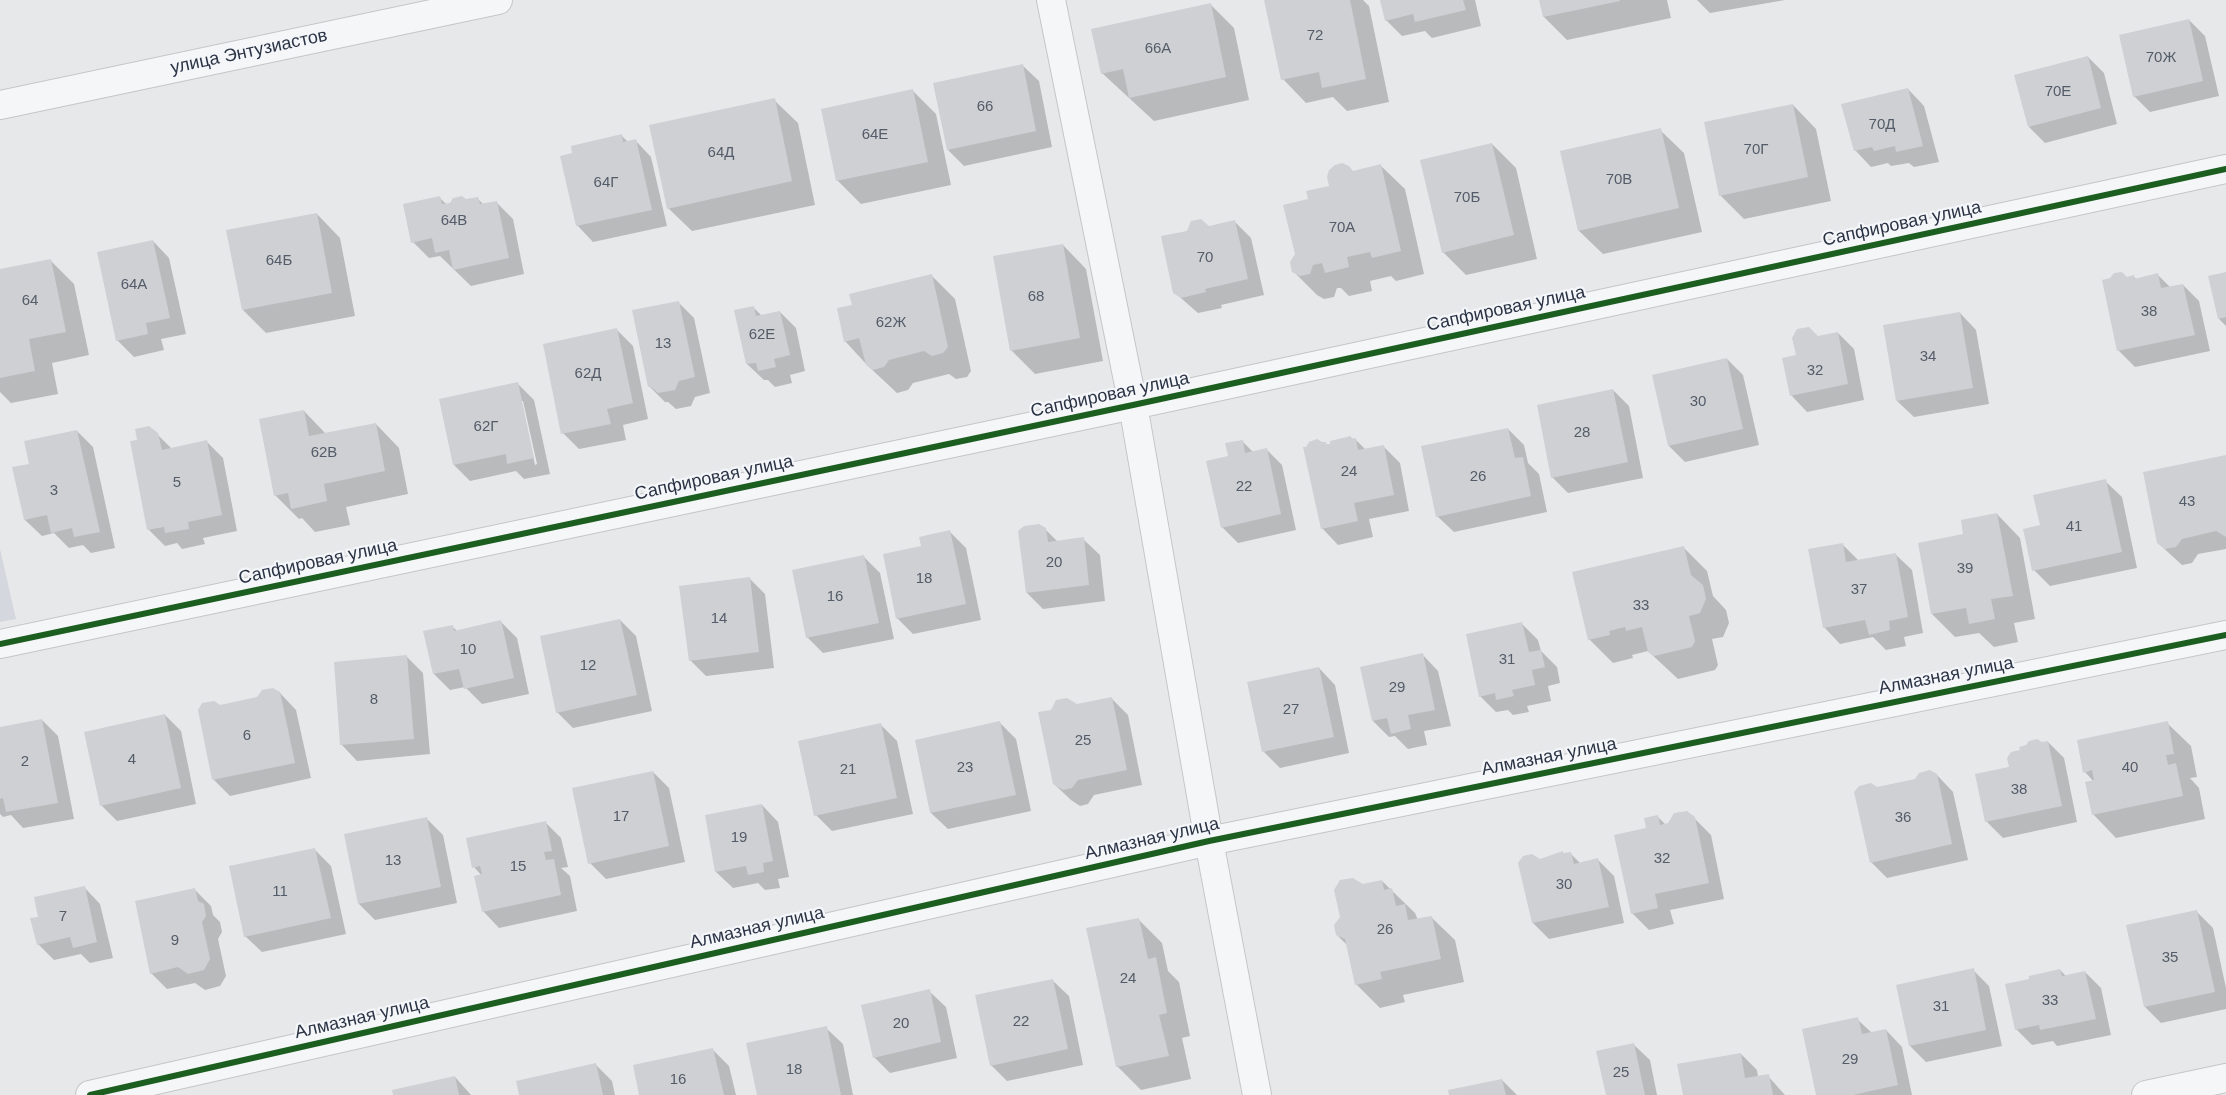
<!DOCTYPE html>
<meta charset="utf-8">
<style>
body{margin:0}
canvas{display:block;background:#e6e8ea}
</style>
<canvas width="2226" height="1095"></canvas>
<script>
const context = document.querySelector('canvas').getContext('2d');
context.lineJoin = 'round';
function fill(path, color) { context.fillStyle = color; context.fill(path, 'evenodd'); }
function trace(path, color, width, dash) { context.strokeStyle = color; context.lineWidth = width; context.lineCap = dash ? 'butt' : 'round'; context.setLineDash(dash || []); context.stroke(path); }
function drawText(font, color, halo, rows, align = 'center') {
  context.font = font + ' Arial,sans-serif'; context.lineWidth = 4.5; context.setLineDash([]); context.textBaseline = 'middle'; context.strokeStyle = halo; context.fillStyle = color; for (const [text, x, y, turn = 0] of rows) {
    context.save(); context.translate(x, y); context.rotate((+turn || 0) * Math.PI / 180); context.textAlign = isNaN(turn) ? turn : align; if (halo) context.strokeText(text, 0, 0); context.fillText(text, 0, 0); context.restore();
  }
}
fill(new Path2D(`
 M0,549L16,619L0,622Z`), '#d4d7dd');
fill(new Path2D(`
 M1266,0H1363L1369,6L1389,102L1347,111L1333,97L1306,103L1283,79Z
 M1381,0H1475L1481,26L1432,38L1425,31L1402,36L1386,20Z
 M1540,0H1667L1671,18L1567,40L1544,17Z
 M1697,0H1785L1710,13Z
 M1211,5L1234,28L1249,100L1154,121L1102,73Z
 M2189,20L2205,36L2219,96L2150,112L2134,96Z
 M2088,57L2104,73L2117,124L2045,143L2029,127Z
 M1022,65L1039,81L1052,147L964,166L948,150Z
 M1908,89L1924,106L1939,162L1914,167L1909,163L1891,166L1888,163L1871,167L1855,150Z
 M912,90L936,114L951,185L861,204L837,180Z
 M774,100L798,123L815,205L692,231L668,208Z
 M1793,105L1816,129L1831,201L1744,219L1720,195Z
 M1660,130L1684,153L1702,232L1603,254L1579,231Z
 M621,135L628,142L635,140L651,157L667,226L593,242L577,225Z
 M1492,144L1516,168L1537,259L1466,275L1443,252Z
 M1381,166L1405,189L1424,274L1396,281L1391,276L1370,281L1372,291L1349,296L1341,288H1337L1334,297L1324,299L1317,295L1293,271L1310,200L1353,172Z
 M440,198L447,205L477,198L484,205L497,203L513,219L524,274L471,286L440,256L429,258L413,242Z
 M317,214L340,238L355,316L266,333L243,310Z
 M1235,222L1251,238L1264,295L1221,305L1222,308L1198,313L1174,292L1208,227Z
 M153,241L169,258L186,334L161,339L164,350L134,357L117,340Z
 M1063,245L1086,269L1103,361L1035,374L1011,350Z
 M51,261L74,284L89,355L52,363L58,394L11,403L0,392V270Z
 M2226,274V326L2219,319Z
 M2158,275L2171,288L2183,285L2199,301L2210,351L2135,367L2119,351L2127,278L2133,276L2136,279Z
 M932,276L955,299L971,371L967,377L956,379L949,374L913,383L908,390L897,393L867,365L845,341L853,306Z
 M678,302L694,318L710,393L695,397L691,406L676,409L668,402H665L649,386Z
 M753,307L762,316L780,312L796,328L805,371L790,375L792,383L775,387L768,380H764L747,364Z
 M1960,313L1976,330L1989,404L1914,417L1897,401Z
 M616,329L633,346L648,419L623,425L626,440L579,449L563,433Z
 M1838,333L1854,349L1864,400L1807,412L1791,395L1797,356L1818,337Z
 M1727,359L1743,375L1759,445L1685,462L1669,446Z
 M518,384L534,400L550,474L524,479L516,471L470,481L454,465ZM521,401H523L537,464L535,465Z
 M1613,390L1629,406L1643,478L1568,493L1552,477Z
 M304,411L326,434L376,424L399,448L408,494L346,507L350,525L315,532L302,518L299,519L275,495Z
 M1508,429L1524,445L1528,463L1539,474L1547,512L1454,532L1437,516Z
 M77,431L93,447L115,548L91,553L83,545L69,548L54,533L42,536L25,520L30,465Z
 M157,434L172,449L207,442L223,458L237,531L203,538L205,544L182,549L177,543L165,546L149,530L131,442Z
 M1351,438L1356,440L1366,450L1384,447L1400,463L1409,511L1369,519L1373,537L1338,545L1322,528V444L1332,445Z
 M1243,442L1253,452L1266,449L1282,465L1296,530L1238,543L1222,527L1229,457Z
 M2226,456V549L2198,554L2192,563L2182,565L2158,543Z
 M2105,481L2122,497L2137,568L2050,586L2034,570L2042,525Z
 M1997,514L2020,538L2035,619L2014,623L2018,642L1994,647L1979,633L1955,637L1932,614L1965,535Z
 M1045,529L1058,542L1083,539L1100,555L1105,601L1043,609L1027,593Z
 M949,531L966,548L981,620L913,634L897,618L922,547Z
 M1842,544L1859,561L1895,554L1912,570L1923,633L1904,637L1906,646L1886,650L1873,637L1840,644L1824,627Z
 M1683,547L1707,571L1713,596L1726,610L1729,623L1723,637L1712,639L1718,665L1715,670L1678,679L1648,651L1632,655L1633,658L1613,663L1589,639Z
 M864,557L880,573L894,639L823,653L807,637Z
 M749,578L765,594L774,668L706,676L690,660Z
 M620,620L636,636L652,711L573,728L557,712Z
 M501,622L517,638L529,694L482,704L465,687L450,690L434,674L452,626L457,631Z
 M1522,624L1538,640L1541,651L1557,667L1560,683L1548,686L1551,701L1527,706L1529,712L1513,715L1508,710L1496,712L1480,696Z
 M1422,654L1438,671L1451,726L1424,731L1427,745L1408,749L1395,736L1389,737L1373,721Z
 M407,657L423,673L430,754L357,761L341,744Z
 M1319,668L1335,685L1349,753L1280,768L1264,752Z
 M280,693L296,710L311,778L230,796L214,780L220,706Z
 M1112,699L1128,715L1142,785L1094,795L1088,804L1080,806L1071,800L1054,784L1077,705Z
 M165,715L181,731L196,804L117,821L101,805Z
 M42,720L58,736L74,819L23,828L11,815L3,817L0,814V728Z
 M1000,723L1016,739L1031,811L948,829L931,813L916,741Z
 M2167,723L2191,746L2197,777L2190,778L2199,788L2205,819L2116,838L2093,814L2094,782L2085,772Z
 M881,725L897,741L913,814L832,831L816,815Z
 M2048,742L2064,758L2077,822L2003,838L1987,822L1977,775L2010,767L2041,743Z
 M653,772L669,788L685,862L606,879L590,863Z
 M1937,775L1953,792L1968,860L1887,878L1871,862L1877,788Z
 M762,805L778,822L789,877L778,879L780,888L765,890L758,883L733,888L716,872L707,816Z
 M1657,816L1666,825L1694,818L1711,835L1724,899L1670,910L1674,924L1649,930L1632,913Z
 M427,819L443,835L457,903L375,920L359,904L345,835Z
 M545,822L561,838L568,867L561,868L570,876L577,911L499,928L483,911L482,876L474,867Z
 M315,850L331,866L346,934L262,952L245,936Z
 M1570,853L1580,863L1598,860L1614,876L1624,923L1549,939L1533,923L1540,860Z
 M1382,881L1415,913L1418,920L1431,917L1455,940L1464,982L1403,995L1405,1002L1380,1008L1356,984L1347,945L1337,935L1363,886Z
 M84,887L100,904L113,958L90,963L81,954L54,960L38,944L39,918Z
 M195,890L211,906L213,915L220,922L222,932L218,939L226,976L220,986L205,990L195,983L167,989L151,973Z
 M2197,912L2213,928L2226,988V1009L2161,1023L2145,1007Z
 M1138,919L1162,943L1168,971L1179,982L1190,1036L1182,1038L1191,1079L1141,1090L1117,1066Z
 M1973,970L1989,986L2002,1046L1926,1062L1910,1046Z
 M2060,970L2066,976L2085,972L2101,988L2111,1035L2057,1046L2053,1041L2032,1045L2016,1029L2030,980Z
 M1052,980L1069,996L1083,1065L1007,1081L991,1065Z
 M929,991L946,1007L957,1058L890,1073L874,1057Z
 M1857,1019L1872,1033L1886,1030L1902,1047L1912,1095H1817Z
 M826,1028L843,1044L853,1095H758Z
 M1633,1044L1650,1060L1657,1095H1607Z
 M713,1050L729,1066L736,1095H640Z
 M1741,1054L1757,1070L1758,1077L1768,1076L1785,1095H1684Z
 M596,1065L612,1081L615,1095H520Z
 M455,1077L471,1095H394Z
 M1502,1080L1517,1095H1451Z`), '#0003');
fill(new Path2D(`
 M1264,0H1350L1366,79L1322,88L1319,72L1281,80Z
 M1380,0H1463L1466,10L1415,22L1413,14L1385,21Z
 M1539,0H1620V1L1543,17Z
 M1211,3L1226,77L1129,98L1123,69L1101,74L1091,29Z
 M2189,19L2203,81L2133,97L2119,35Z
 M2088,56L2101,108L2028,127L2014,75Z
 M1023,64L1036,131L947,150L933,83Z
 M1908,88L1923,146L1896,152L1895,146L1874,151L1872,147L1854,151L1841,104Z
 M913,89L928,162L836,181L821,109Z
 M775,98L792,181L667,209L649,125Z
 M1793,104L1808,177L1719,196L1704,122Z
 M1661,128L1679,208L1578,231L1560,151Z
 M622,134L623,142L636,139L652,210L576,226L560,156L572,153L571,146Z
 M1492,143L1514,235L1442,253L1420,160Z
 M1342,163L1349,166L1353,171L1381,164L1401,251L1372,258L1370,252L1347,257L1349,267L1325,273L1322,263L1313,265L1310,274L1300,276L1292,272L1290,262L1295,254L1283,205L1308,199L1306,191L1329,186L1327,177L1329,170L1335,165Z
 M440,196L442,204L450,203L453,198L462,196L466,199L478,197L480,204L497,201L509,258L453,270L449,250L435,253L432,238L411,243L403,204Z
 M317,213L332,293L242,310L226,230Z
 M1201,219L1209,226L1235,220L1248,279L1205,289L1206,292L1181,298L1173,293L1161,236L1187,231L1191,221Z
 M153,240L170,318L146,323L148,334L116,341L97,252Z
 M1063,244L1080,338L1010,351L993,256Z
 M51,259L66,332L29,339L35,371L0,378V269Z
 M2122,272L2127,277L2134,275V279L2158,273L2161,288L2183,284L2195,335L2117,351L2102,280L2110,278L2114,273Z
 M2226,272V317L2218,319L2208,276Z
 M932,274L948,347L943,353L932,356L924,351L889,360L884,367L873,370L866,365L859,338L844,342L837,308L852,305L849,294Z
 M679,301L695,377L679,381L675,390L658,393L651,387H648L632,310Z
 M754,306L756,316L780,311L790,355L774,359L776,367L758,371L756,363L746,364L734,310Z
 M1960,312L1973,388L1896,401L1883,325Z
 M1809,327L1818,336L1838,332L1848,384L1790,396L1782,358L1796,355L1792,338L1797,329Z
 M617,328L633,403L607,409L611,424L561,434L543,344Z
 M1727,358L1743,429L1668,446L1652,375Z
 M518,382L534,458L507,464L506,454L453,465L439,399Z
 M1613,389L1628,462L1551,478L1537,405Z
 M304,410L309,436L376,423L385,471L324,484L327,501L291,509L288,493L274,496L259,419Z
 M149,426L158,433L162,450L207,440L222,515L188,522L189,529L165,533L164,527L147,530L130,441L137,440L135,429Z
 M1508,428L1515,458L1523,457L1531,496L1436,517L1421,446Z
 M77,430L100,532L74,537L72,528L51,533L47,515L24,520L12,467L29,464L24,441Z
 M1351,436V439L1356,438L1358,450L1384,445L1394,495L1354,503L1358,521L1321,529L1303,447H1306L1309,442L1317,439L1322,442H1326V445L1330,444V441Z
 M1243,440L1245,453L1267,448L1281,514L1221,528L1206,461L1228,456L1225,443Z
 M2226,455V537L2216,531L2182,539L2176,547L2165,549L2157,543L2143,472Z
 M2106,479L2122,552L2032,571L2023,529L2040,525L2033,495Z
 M1997,513L2013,596L1991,599L1995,619L1969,624L1966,608L1931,614L1918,543L1963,534L1961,520Z
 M1039,524L1046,528L1048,542L1084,537L1089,585L1026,593L1018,531L1024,526Z
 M950,530L966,604L896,619L883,554L921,546L919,537Z
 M1843,543L1846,562L1896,553L1908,617L1889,621L1890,630L1869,635L1865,620L1823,628L1808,549Z
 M1684,546L1691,575L1703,585L1706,599L1700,613L1689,616L1695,641L1692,647L1654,656L1648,652L1642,627L1626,631L1625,627L1609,631L1610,635L1588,640L1572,572Z
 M864,555L879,623L806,638L792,570Z
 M750,577L759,652L689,661L679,586Z
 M620,619L637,695L556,713L540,636Z
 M501,620L514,678L464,689L459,669L433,674L423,631L453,625L454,631Z
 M1522,622L1529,652L1541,650L1545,667L1532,670L1535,685L1512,690L1514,696L1496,700L1495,693L1479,697L1466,634Z
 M1423,653L1435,710L1408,715L1411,729L1391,734L1387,718L1372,721L1360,667Z
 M407,655L414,739L340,745L334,662Z
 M1319,667L1334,737L1262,752L1247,682Z
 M273,688L280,692L295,763L212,780L198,710L202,703L214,701L220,705L257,697L262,690Z
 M1112,697L1127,770L1078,780L1072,788L1063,790L1053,784L1038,712L1051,710L1056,700L1067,698L1077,704Z
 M165,714L181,788L100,806L84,732Z
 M42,719L58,803L6,812L3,798L0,799V727Z
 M1000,721L1016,795L930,813L915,740Z
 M2168,721L2174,754L2166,755L2168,765L2176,763L2183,796L2092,815L2085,782L2094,780L2092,770L2083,773L2077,740Z
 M881,723L897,798L814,816L798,741Z
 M2037,739L2042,742L2048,741L2062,806L1985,822L1975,774L2009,767L2007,758L2011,752L2020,750L2019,747L2026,745L2029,741Z
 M1930,770L1937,774L1952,844L1870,863L1854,792L1859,786L1871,783L1877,787L1915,779L1919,773Z
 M653,771L669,846L588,864L572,788Z
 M762,804L773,861L763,863L764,872L748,875L746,866L715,872L705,815Z
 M1687,811L1695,817L1709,883L1655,894L1658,908L1631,914L1614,835L1646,828L1644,818L1658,815L1660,825L1668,823L1674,813Z
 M427,817L441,887L358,904L344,834Z
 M546,821L552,851L544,852L546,860L554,859L561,895L482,912L474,876L482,874L480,866L472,868L466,838Z
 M315,848L331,918L244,937L229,866Z
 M1563,851V853L1571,852L1574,864L1598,858L1609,907L1532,923L1518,863L1523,856L1532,854L1540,859Z
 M1353,878L1363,884L1382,880L1384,890L1392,888L1396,906L1405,904L1408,920L1432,916L1441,959L1380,972L1382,979L1355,985L1345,939L1336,935L1334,925L1340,917L1334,890L1340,880Z
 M85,886L97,942L73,948L70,937L37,945L30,918L38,917L34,897Z
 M195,888L198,901L204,904L206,916L202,922L210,959L204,970L188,974L178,967L150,974L135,901Z
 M2197,910L2215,992L2144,1007L2126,925Z
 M1139,918L1148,959L1156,957L1167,1013L1159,1015L1169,1056L1116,1067L1086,928Z
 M1974,968L1986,1030L1909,1046L1896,985Z
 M2060,969L2062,976L2085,971L2096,1019L2040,1030L2039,1025L2015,1030L2005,984L2029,979V976Z
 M1053,979L1068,1049L990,1066L975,995Z
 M930,989L941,1042L873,1058L861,1005Z
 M1858,1017L1862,1034L1886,1029L1898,1085L1853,1095H1816L1802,1029Z
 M827,1026L841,1095H757L746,1043Z
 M1634,1043L1645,1095H1606L1596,1051Z
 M713,1048L724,1095H639L633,1065Z
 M1741,1053L1745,1078L1769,1074L1773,1095H1683L1677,1064Z
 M596,1063L603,1095H519L516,1081Z
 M455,1076L459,1095H393L392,1090Z
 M1502,1079L1506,1095H1449L1448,1090Z`), '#ced0d3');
const minor = new Path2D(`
 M1051,0L1133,405L1209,841L1257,1095
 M0,105L498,0
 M0,644L1133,405L2226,169
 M90,1095L1209,841L2226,635
 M2146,1095L2226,1078`);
trace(minor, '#c4c6c8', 30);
trace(minor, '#f5f6f7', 28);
trace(new Path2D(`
 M0,644L1133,405L2226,169
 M90,1095L1209,841L2226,635`), '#1b5e20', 6);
drawText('15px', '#545c69', null, [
 ["72",1315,36],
 ["66А",1158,49],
 ["70Ж",2161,58],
 ["70Е",2058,92],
 ["66",985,107],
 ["70Д",1882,125],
 ["64Е",875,135],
 ["70Г",1756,150],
 ["64Д",721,153],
 ["70В",1619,180],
 ["64Г",606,183],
 ["70Б",1467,198],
 ["64В",454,221],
 ["70А",1342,228],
 ["70",1205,258],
 ["64Б",279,261],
 ["64А",134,285],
 ["68",1036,297],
 ["64",30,301],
 ["38",2149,312],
 ["62Ж",891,323],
 ["62Е",762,335],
 ["13",663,344],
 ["34",1928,357],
 ["32",1815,371],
 ["62Д",588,374],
 ["30",1698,402],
 ["62Г",486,427],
 ["28",1582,433],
 ["62В",324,453],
 ["24",1349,472],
 ["26",1478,477],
 ["5",177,483],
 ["22",1244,487],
 ["3",54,491],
 ["43",2187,502],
 ["41",2074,527],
 ["20",1054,563],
 ["39",1965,569],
 ["18",924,579],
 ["37",1859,590],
 ["16",835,597],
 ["33",1641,606],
 ["14",719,619],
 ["10",468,650],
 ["31",1507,660],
 ["12",588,666],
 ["29",1397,688],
 ["8",374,700],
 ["27",1291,710],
 ["6",247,736],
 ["25",1083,741],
 ["4",132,760],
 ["2",25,762],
 ["23",965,768],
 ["40",2130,768],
 ["21",848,770],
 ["38",2019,790],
 ["17",621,817],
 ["36",1903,818],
 ["19",739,838],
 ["32",1662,859],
 ["13",393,861],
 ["15",518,867],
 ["30",1564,885],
 ["11",280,892],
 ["7",63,917],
 ["26",1385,930],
 ["9",175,941],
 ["35",2170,958],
 ["24",1128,979],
 ["33",2050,1001],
 ["31",1941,1007],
 ["22",1021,1022],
 ["20",901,1024],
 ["29",1850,1060],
 ["18",794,1070],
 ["25",1621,1073],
 ["16",678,1080]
]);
drawText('18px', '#2b3445', '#f4f6f9', [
 ["улица Энтузиастов",249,52,-12],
 ["Сапфировая улица",1902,224,-12],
 ["Сапфировая улица",1506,309,-12],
 ["Сапфировая улица",1110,395,-12],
 ["Сапфировая улица",714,478,-12],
 ["Сапфировая улица",318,562,-12],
 ["Алмазная улица",1946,676,-11],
 ["Алмазная улица",1549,757,-11],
 ["Алмазная улица",1152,839,-13],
 ["Алмазная улица",757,928,-13],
 ["Алмазная улица",362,1018,-13]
]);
</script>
